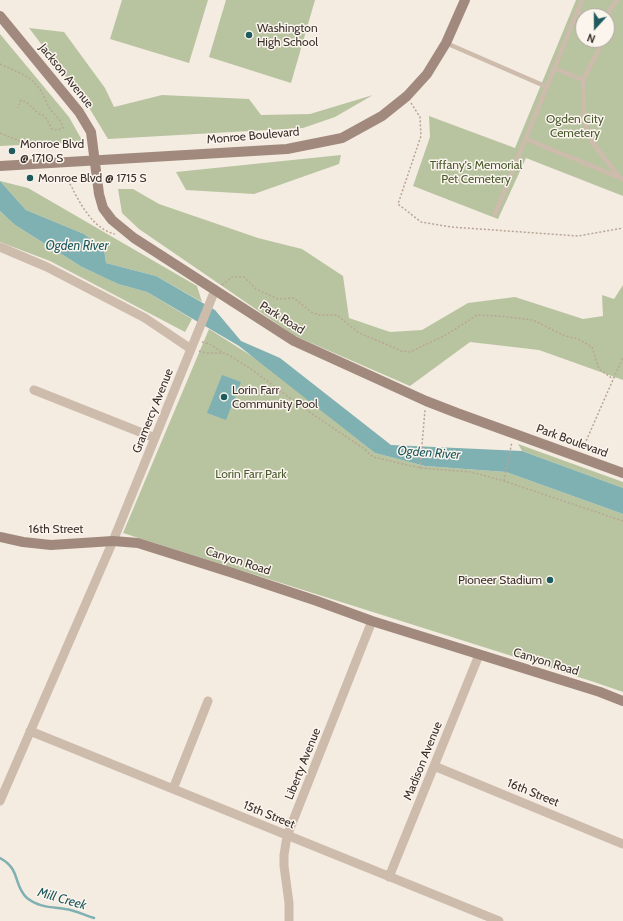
<!DOCTYPE html>
<style>
body{margin:0}
#map{position:relative;width:623px;height:921px;overflow:hidden;background:#f4ebe1;font-family:Cabin,sans-serif}
canvas{display:block}
.north{position:absolute;left:575px;top:8px;width:40px;height:40px;box-sizing:border-box;background:#fbf5ee;border:1px solid #aea6a0;border-radius:50%;rotate:201deg;font-size:11px;font-weight:700;line-height:16px;text-align:center;color:#3b302b}
.north::after{content:'';display:block;margin:auto;width:14px;height:18px;background:#1f5a5e;clip-path:polygon(50% 0,100% 100%,50% 72%,0 100%)}
</style>
<div id="map">
<canvas width="623" height="921"></canvas>
<div class="north">N</div>
</div>
<script>
const context = document.querySelector('canvas').getContext('2d');
context.lineJoin = 'round';
function fill(path, color) { context.fillStyle = color; context.fill(path, 'evenodd'); }
function trace(path, color, width, dash) { context.strokeStyle = color; context.lineWidth = width; context.lineCap = dash ? 'butt' : 'round'; context.setLineDash(dash || []); context.stroke(path); }
function drawText(font, color, halo, rows, align = 'center') {
  context.font = font + ' Cabin,sans-serif'; context.lineWidth = 3; context.setLineDash([]); context.textBaseline = 'middle'; context.strokeStyle = halo; context.fillStyle = color; for (const [text, x, y, turn = 0] of rows) {
    context.save(); context.translate(x, y); context.rotate((+turn || 0) * Math.PI / 180); context.textAlign = isNaN(turn) ? turn : align; if (halo) context.strokeText(text, 0, 0); context.fillText(text, 0, 0); context.restore();
  }
}
fill(new Path2D(`
 M122,0H208L189,63L110,39Z
 M226,0H315L291,83L209,57Z
 M576,0H623V196L526,158L498,219L413,186L430,137L429,116L515,148ZM583,16H607V40H583Z
 M29,28L64,32L105,88L114,107L162,95L249,99L261,115L310,114L373,95L335,117L303,128L108,139L88,106Z
 M0,34L69,117L83,142L0,146Z
 M341,155L339,164L254,194L186,190L176,172Z
 M0,181L28,188L197,286L202,302L156,276L106,263L104,249L84,234L26,210Z
 M118,189H133L159,204L258,238L302,249L343,276L349,318L390,332L422,330L468,303L515,297L583,319L603,316L602,295L614,299L623,285V380L539,350L470,342L410,386L295,336L139,229L122,213Z
 M0,211L15,225L82,267L118,284L147,292L192,319L185,332L50,261L0,242Z
 M209,329L269,367L375,453L425,466L506,472L623,514V692L594,682L123,533Z
 M518,444L623,482V488L522,451Z`), '#b8c4a0');
fill(new Path2D(`
 M0,181L26,210L84,234L104,249L106,263L156,276L215,310L241,341L280,358L391,445L522,451L623,488V514L506,472L425,466L375,453L239,346L147,292L118,284L82,267L15,225L0,211Z
 M222,375L241,382L226,420L207,413Z`), '#7fb0b2');
trace(new Path2D(`
 M0,858C21,869 13,885 27,898C38,907 51,907 65,909C75,910 84,915 94,918`), '#7fb0b2', 2.5);
trace(new Path2D(`
 M0,64C16,72 30,74 41,91C44,96 46,102 49,107C53,115 62,119 63,128C59,130 56,130 52,129C50,125 48,121 45,117C43,114 40,115 37,112C31,107 29,103 21,100L18,108
 M411,103L420,117L421,136L398,204L421,222L451,227L578,236L623,228
 M0,133L22,142
 M67,181C72,185 73,191 77,197C85,212 97,230 115,234
 M222,285L232,277H244L256,289L278,299L294,298L311,312L319,315H337L359,333L386,344L401,351L410,352L446,335L477,315L499,316L533,320L565,336L578,339L592,347L599,369L613,379
 M202,342L210,344L223,353L229,355L251,369L305,409L363,448L373,457L420,468L471,472L504,481L623,521
 M199,351L207,353H223
 M583,448L623,357
 M420,468L425,410
 M504,481L512,442`), '#b9a596', 1.5, [2, 2]);
trace(new Path2D(`
 M577,12L587,16
 M607,17L611,8L617,0
 M601,40L599,49L583,80L584,119L592,142L620,178
 M446,43L547,87
 M554,68L583,80
 M526,139L623,179
 M495,214L582,0`), '#cdbbac', 4.5);
trace(new Path2D(`
 M0,247L47,267L145,318L191,349
 M34,390L155,438
 M30,731L499,921
 M434,766L623,844
 M173,789L208,701
 M0,801L113,541L215,290
 M389,877L479,655
 M289,921V903L284,866V855L287,836L372,621`), '#cdbbac', 9);
trace(new Path2D(`
 M0,16L79,112L91,132L99,194L103,208L112,220L134,238L294,341L426,401L457,413L623,473
 M0,166L287,149L342,138L382,116L407,96L427,74L446,43L465,0
 M0,537L23,542L51,545L113,541L138,543L233,573L317,601L372,621L600,692L623,701`), '#a18a7d', 10);
for (const [x, y, r, color] of [
 [249,35,4,"#1f5a5e"],
 [12,151,4,"#1f5a5e"],
 [30,178,4,"#1f5a5e"],
 [224,397,4,"#1f5a5e"],
 [550,580,4,"#1f5a5e"]
]) { const dot = new Path2D(); dot.arc(x, y, r, 0, 2 * Math.PI); context.fillStyle = color; context.fill(dot); trace(dot, '#fbf5ee', 1.5); }
drawText('12px', '#3b302b', '#fbf5ee', [
 ["Washington",257,28],
 ["High School",257,42],
 ["Monroe Blvd",20,144],
 ["@ 1710 S",20,158],
 ["Monroe Blvd @ 1715 S",38,178],
 ["Lorin Farr",232,390],
 ["Community Pool",232,404],
 ["Pioneer Stadium",542,580,"right"]
], 'left');
drawText('12px', '#3b302b', '#fbf5ee', [
 ["Jackson Avenue",66,76,51],
 ["Monroe Boulevard",253,136,-5],
 ["Park Road",282,318,32],
 ["Gramercy Avenue",153,411,-68],
 ["Park Boulevard",572,441,20],
 ["16th Street",56,529],
 ["Canyon Road",238,561,18],
 ["Canyon Road",546,662,17],
 ["Madison Avenue",423,761,-68],
 ["Liberty Avenue",303,764,-68],
 ["16th Street",533,793,22],
 ["15th Street",269,815,22]
]);
drawText('12px', '#4a5a2e', '#fbf5ee', [
 ["Ogden City",575,119],
 ["Cemetery",575,133],
 ["Tiffany's Memorial",476,165],
 ["Pet Cemetery",476,179],
 ["Lorin Farr Park",251,474]
]);
drawText('italic 13px', '#1f5a5e', '#fbf5ee', [
 ["Ogden River",77,246],
 ["Ogden River",429,453,4],
 ["Mill Creek",62,899,16]
]);
</script>
